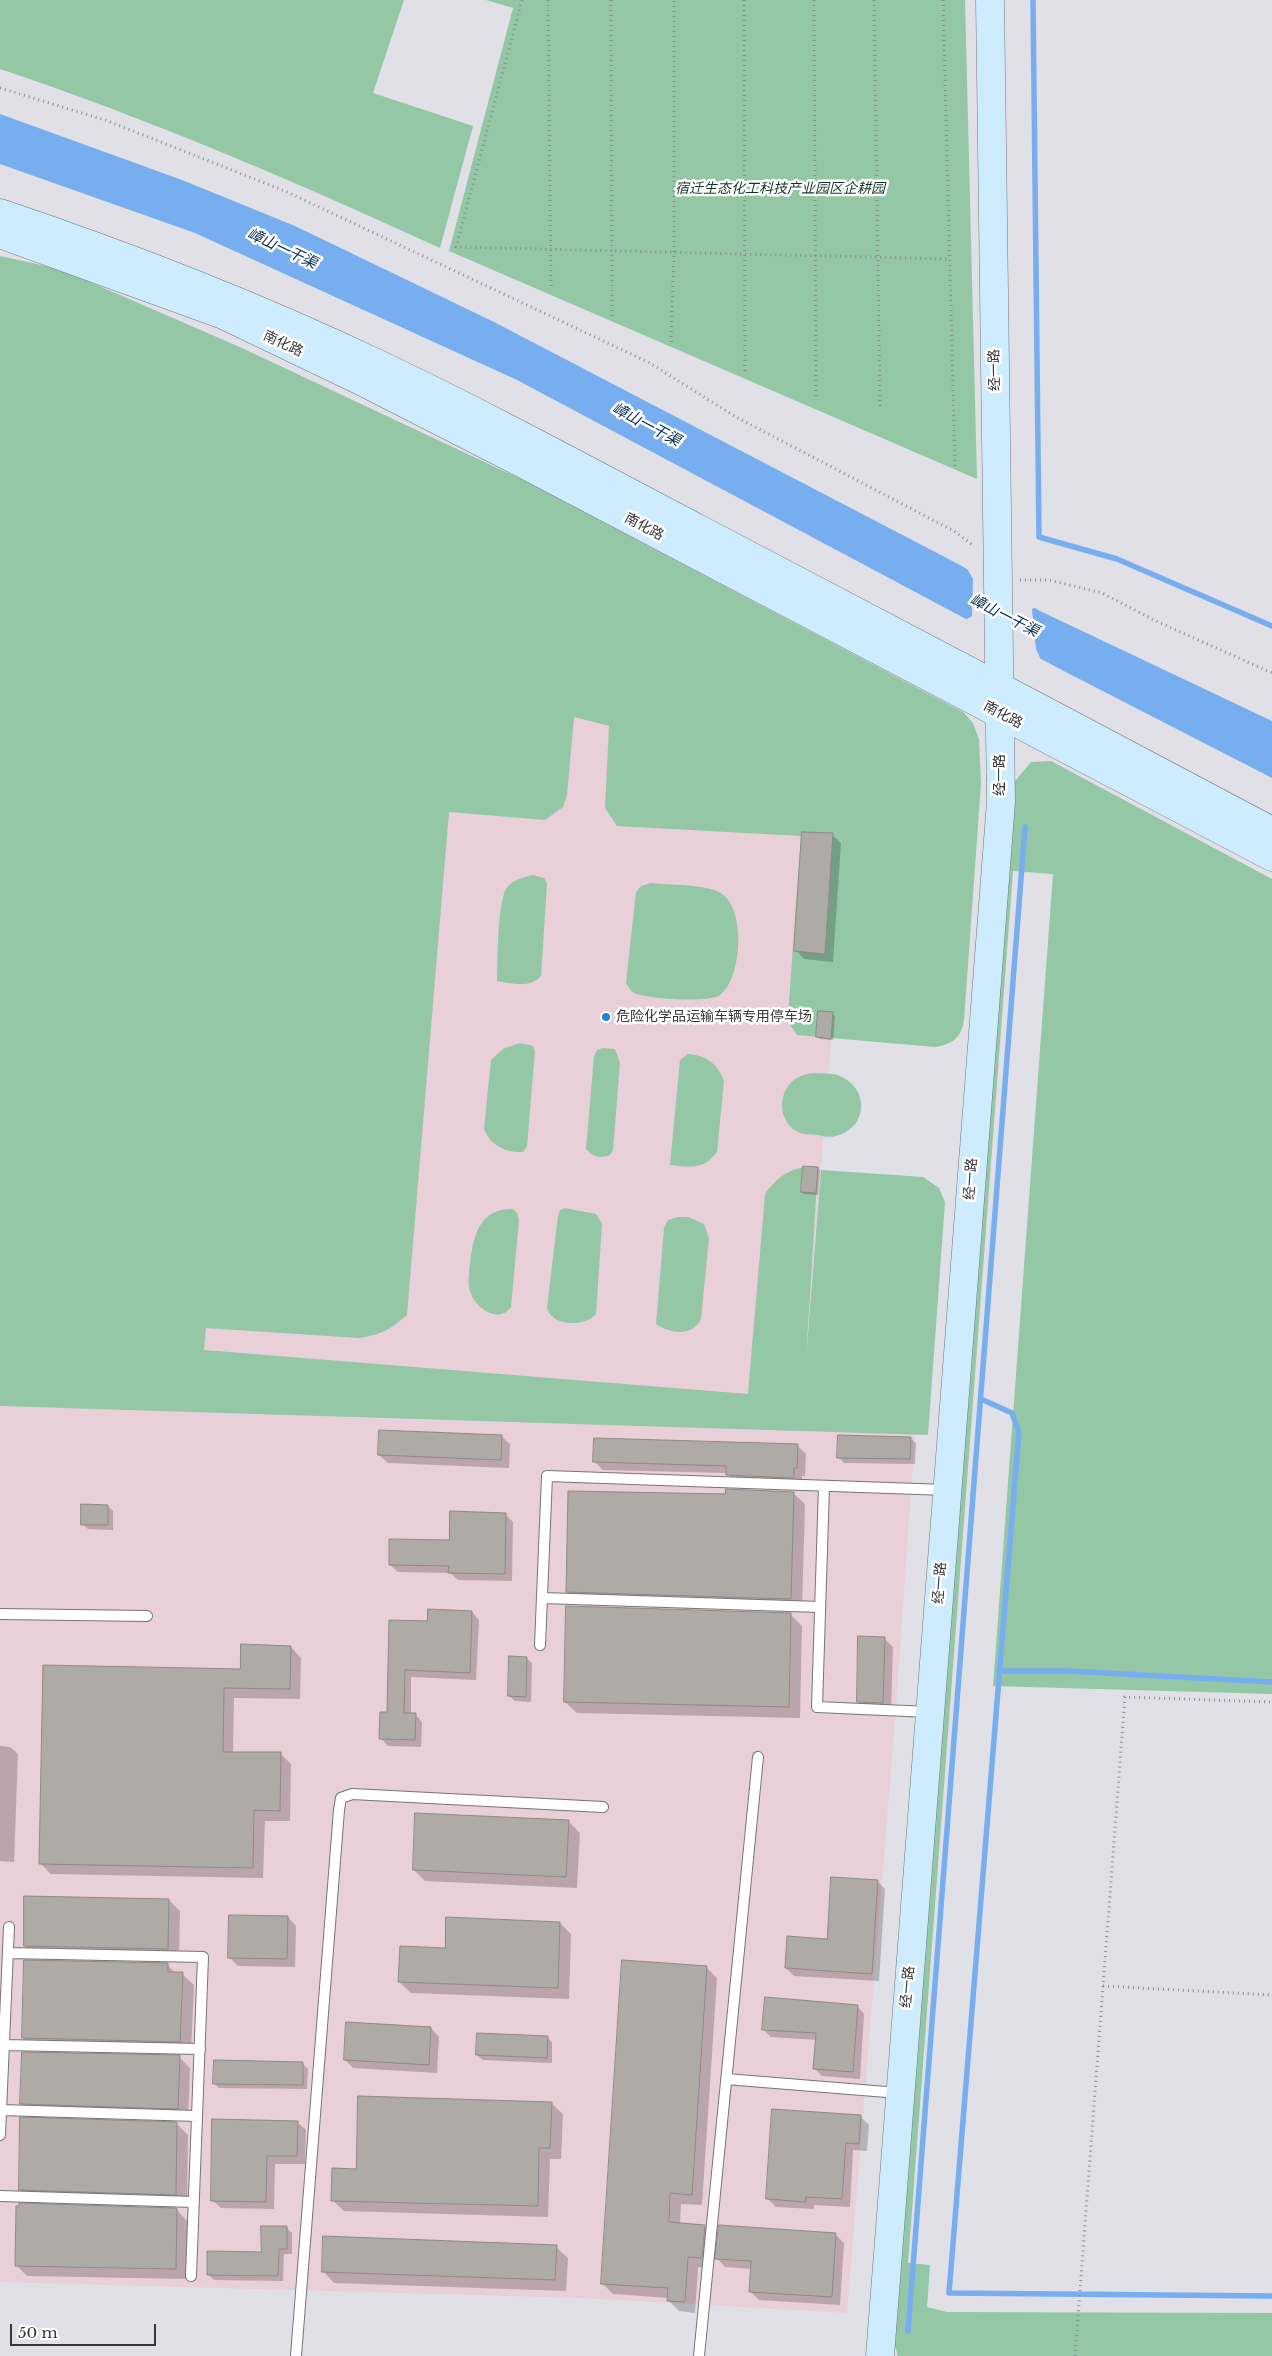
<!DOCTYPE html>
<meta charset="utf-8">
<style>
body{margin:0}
#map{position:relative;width:1272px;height:2356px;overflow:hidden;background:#e0e0e6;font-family:"Libre Baskerville",serif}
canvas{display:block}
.scale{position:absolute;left:10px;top:2324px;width:146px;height:22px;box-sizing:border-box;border:2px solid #373739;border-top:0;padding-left:6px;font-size:15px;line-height:18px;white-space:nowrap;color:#373739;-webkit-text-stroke:4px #fff;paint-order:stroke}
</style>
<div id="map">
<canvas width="1272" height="2356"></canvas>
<div class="scale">50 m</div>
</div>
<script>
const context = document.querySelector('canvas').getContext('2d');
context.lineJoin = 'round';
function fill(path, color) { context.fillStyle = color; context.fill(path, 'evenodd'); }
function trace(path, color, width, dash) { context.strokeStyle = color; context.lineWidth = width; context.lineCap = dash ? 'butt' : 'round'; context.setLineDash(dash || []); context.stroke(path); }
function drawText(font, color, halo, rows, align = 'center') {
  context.font = font + ' "Libre Baskerville","Noto Sans SC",serif'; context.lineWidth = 5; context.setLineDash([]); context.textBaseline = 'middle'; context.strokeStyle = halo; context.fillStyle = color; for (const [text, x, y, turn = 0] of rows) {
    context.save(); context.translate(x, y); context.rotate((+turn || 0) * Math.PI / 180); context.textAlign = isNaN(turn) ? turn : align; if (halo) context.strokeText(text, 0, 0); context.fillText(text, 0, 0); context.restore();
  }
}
fill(new Path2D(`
 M259,632L851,791L800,1431L915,1434L895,1720L847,2313L582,2298L0,2282V1406L199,1411ZM306,1415L508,1422H509L360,1418Z`), '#e9cfd7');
fill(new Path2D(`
 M0,0H404L373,93L473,126L440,248C296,182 150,119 0,69Z
 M486,0H965L977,479L449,251L513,8Z
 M0,256L60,269L242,348L525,481L963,712L973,723L979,739L981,783L964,1020C961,1038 953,1044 935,1047L797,1035L789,1023L788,1016L801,836L617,826L605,808L609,726L574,717L567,795L563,807L545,820L449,812L407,1315C391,1329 380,1335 359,1338L206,1328L204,1350L748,1394L765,1194C778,1175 795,1165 818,1167L806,1359L821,1170L923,1177L939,1188L945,1202L928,1435L0,1406Z
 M1051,761L1272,879V1694L993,1686L1053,874L1013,871L908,2263L930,2265L927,2307L947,2312L1272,2313V2356H898L894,2343L1011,786L1031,762Z
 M533,875L544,878L547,883L541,976C529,989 512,983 497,981C498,959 497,906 506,889C511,880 524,877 533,875Z
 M651,883C669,885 709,884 722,894C746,910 742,979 720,995C709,1003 650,999 637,994C631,992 629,988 626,983L636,892L641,886Z
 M520,1043L533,1046L535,1051L527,1146L523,1152C506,1153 491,1146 484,1129L491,1060L503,1049Z
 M603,1048L615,1049L620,1063L613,1150L610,1155C600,1159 593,1157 586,1149L594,1056L597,1050Z
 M688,1054C706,1055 718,1064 724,1081L717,1152C704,1170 689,1167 670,1165L680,1060Z
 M834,1074C870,1084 870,1127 836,1136C830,1138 822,1136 817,1135C811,1134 803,1135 798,1132C774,1120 778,1082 804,1075C813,1072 825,1074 834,1074Z
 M565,1208L596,1214L602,1224L596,1314C585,1327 552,1327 547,1308L558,1216L560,1210Z
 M513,1209L517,1213L519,1220L511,1307C499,1324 477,1309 471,1294C467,1285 469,1274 470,1263C473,1237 479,1208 513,1209Z
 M678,1217H688L704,1224L709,1238L701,1319C692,1337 671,1334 656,1324L664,1228L668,1220Z`), '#93c7a6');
fill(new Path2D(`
 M0,114L182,180L295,226L494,322L960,565L1040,611L1272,721V778L1058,668L517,380L195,233L0,164Z`), '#76aeef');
fill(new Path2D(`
 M965,565L1037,606L1032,609L1036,649L1042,662L964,621L972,616L973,579Z`), '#e0e0e6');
fill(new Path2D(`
 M832,835L841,843L833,962L804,959L796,950Z
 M833,1014L835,1016L833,1040L820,1039L817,1037Z
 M818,1168L820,1170L818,1195L804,1194L802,1191Z
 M501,1436L510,1444L509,1468L388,1463L379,1455Z
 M910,1438L916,1443L915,1464L844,1463L839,1457Z
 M797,1445L806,1454L805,1476H802V1486L736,1483L727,1473L603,1470L594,1461Z
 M793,1493L805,1504L802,1610L579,1603L567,1591L727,1495Z
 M108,1506L113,1511V1530L88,1529L82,1524Z
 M505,1514L513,1522L512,1581L458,1580L450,1573L398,1572L390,1565L450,1542Z
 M429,1611L472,1612L479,1620L476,1680L411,1677V1714H415L422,1722L421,1747L388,1746L380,1738L388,1713L390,1622H428Z
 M790,1614L802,1626L800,1718L577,1713L565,1702Z
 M884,1638L893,1647L891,1711L866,1710L858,1701Z
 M291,1647L301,1658L300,1699L234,1698L233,1753H280L291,1764L290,1821H265L263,1878L51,1874L40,1863L241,1671Z
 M526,1658L532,1663L531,1702L515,1701L509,1696Z
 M0,1746L10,1747L18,1754L14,1862L0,1861Z
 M568,1821L580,1833L577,1888L425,1881L414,1870Z
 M877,1881L885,1889L879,1981L794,1976L786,1968L829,1940Z
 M169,1900L180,1911L179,1960L37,1957L25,1946Z
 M288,1917L296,1926L295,1967L238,1966L229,1957Z
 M560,1923L571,1934L569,1999L411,1993L399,1982L446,1949Z
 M167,1964L176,1974H182L194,1985L191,2053L35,2049L23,2038Z
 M706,1967L717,1978L702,2205L681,2204L680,2224L704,2226L715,2237L712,2268L698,2267L695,2313L679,2311L668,2300V2298L613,2294L602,2283Z
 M857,2006L864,2014L860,2079L822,2076L815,2069L817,2040L771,2037L763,2029Z
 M431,2028L439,2037L437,2073L353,2068L345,2060Z
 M547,2037L552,2042V2063L483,2060L477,2055Z
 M179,2057L190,2068L188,2119L33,2115L22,2103Z
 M303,2064L308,2069L307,2089L219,2088L215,2084Z
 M551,2103L563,2114L561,2159H550L548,2217L344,2211L332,2200L357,2170Z
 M861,2117L869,2125L867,2151L853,2150L850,2207L814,2205V2209L776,2207L768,2199Z
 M297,2122L306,2130L305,2164H275L274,2209L221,2208L212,2200Z
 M177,2124L188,2135L187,2205L32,2201L20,2189Z
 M177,2210L188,2222L187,2279L27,2276L16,2265Z
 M287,2228L292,2233V2254H284L283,2281L214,2280L208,2274L262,2253Z
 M835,2234L844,2243L840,2305L759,2300L750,2291L752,2269L725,2267L717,2258Z
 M556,2247L568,2258L566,2291L334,2283L323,2271Z`), '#0003');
trace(new Path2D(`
 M1033,0L1039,537L1117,559L1272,626
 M981,1399L1012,1413L1019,1432L949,2293L1272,2296
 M999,1671H1068L1272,1682
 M908,2331L1025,827`), '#76aeef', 5.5);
const building = new Path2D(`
 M802,832L833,833L825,954L794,951Z
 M818,1011L833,1012L831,1039L816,1037Z
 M803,1166L818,1167L816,1193L801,1192Z
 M379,1430L502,1435L501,1460L378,1455Z
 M838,1435L911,1437L910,1459L837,1458Z
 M594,1438L798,1444L797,1468H794V1478L726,1475V1466L593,1462Z
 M726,1489L794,1492L791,1599L566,1592L568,1491L725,1494Z
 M81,1504L108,1505V1525H81Z
 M450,1511L506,1513L505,1574L448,1573L449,1566L389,1565V1539L449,1540Z
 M566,1606L791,1613L789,1707L564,1702Z
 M428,1609L472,1611L470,1673L405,1670L404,1713H416L415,1740L379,1739L380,1712H387L389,1620L427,1621Z
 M858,1636L885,1637L883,1703L857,1702Z
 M241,1644L291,1646L290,1689L224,1688L223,1752H281L280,1811L254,1810L253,1868L39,1864L43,1665L240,1669Z
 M509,1656L527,1657L526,1697L508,1696Z
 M415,1813L569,1820L566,1877L413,1870Z
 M831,1877L878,1880L872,1974L785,1968L787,1936L827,1939Z
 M24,1896L169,1899L168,1949L24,1946Z
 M229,1915L288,1916L287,1959L228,1958Z
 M446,1917L560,1922L558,1988L398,1982L400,1946L445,1948Z
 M24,1960L168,1963V1972H183L180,2042L22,2038Z
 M622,1960L707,1966L692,2195L670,2193L669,2222L705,2225L702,2258L688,2257L685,2302L667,2301L668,2288L601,2284Z
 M765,1997L858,2005L853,2072L813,2069L816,2033L762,2030Z
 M346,2022L431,2027L429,2065L344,2060Z
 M477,2033L548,2036L547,2058L476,2055Z
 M22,2052L180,2055L178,2109L20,2104Z
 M214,2060L303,2062V2085L213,2084Z
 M358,2096L552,2102L550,2148H539L538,2206L331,2201L332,2168L356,2169Z
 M772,2109L861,2115L859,2144L846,2143L842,2199L806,2197V2202L766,2199Z
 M20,2117L177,2122L176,2195L19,2190Z
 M212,2119L298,2121L297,2156H267L266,2202L211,2201Z
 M19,2203L175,2208L177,2209L176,2269L15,2266L16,2206H19Z
 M719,2225L836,2233L832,2297L749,2292L751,2261L715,2259Z
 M261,2226H287V2249H279L278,2276L207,2275V2251L261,2252Z
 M323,2236L557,2245L555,2280L322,2272Z`);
fill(building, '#aeaba6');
trace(building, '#8e8a86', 1);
const lane = new Path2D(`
 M824,1486L817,1707L929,1712
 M542,1598L820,1607
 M0,1614L147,1616
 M540,1645L547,1476L946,1490
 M8,1953L203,1957L191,2276
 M4,2045L200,2049
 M726,2079L899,2093
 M1,2110L197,2116
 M0,2135L9,1927
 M0,2196L194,2202
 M296,2356L339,1810L341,1798L352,1794L603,1807
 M699,2356L758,1757`);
const secondary = new Path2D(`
 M0,213C128,256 254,305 376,363C486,415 592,473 699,529C891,629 1081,730 1272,831
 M0,234L221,314L367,384L514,459L1272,857
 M880,2356L1001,802L990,0`);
trace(lane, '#75757a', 12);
trace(secondary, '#75757a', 29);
trace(new Path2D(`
 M522,0L456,247L950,259
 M548,0L551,290
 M611,0L612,318
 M744,0L745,374
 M814,0L816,398
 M874,0L880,406
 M943,0L955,466
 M0,88L105,120L285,191L648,362L736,417L954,531L974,546
 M671,342L674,253V0
 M1020,580H1049L1102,593L1154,620L1272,673
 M1103,1986L1272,1995
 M1075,2356L1125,1697L1272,1702`), '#8e8e92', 3, [1, 4]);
trace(lane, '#fff', 10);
trace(secondary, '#cdedfe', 28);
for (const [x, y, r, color] of [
 [606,1017,5,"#2284d0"]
]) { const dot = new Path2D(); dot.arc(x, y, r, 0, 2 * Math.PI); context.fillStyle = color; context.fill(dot); trace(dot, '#fff', 2); }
drawText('italic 14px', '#133723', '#fff', [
 ["宿迁生态化工科技产业园区企耕园",780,189]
]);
drawText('14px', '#373739', '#fff', [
 ["南化路",283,344,25],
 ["经一路",995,370,-91],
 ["南化路",644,527,28],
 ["南化路",1003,715,28],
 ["经一路",1000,775,-90],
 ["经一路",971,1179,-86],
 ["经一路",940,1583,-86],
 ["经一路",908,1987,-85]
]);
drawText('14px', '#373739', '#fff', [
 ["危险化学品运输车辆专用停车场",616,1017]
], 'left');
drawText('italic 15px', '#032b53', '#fff', [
 ["嶂山一干渠",282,249,25],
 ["嶂山一干渠",646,425,28],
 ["嶂山一干渠",1004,616,27]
]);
</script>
